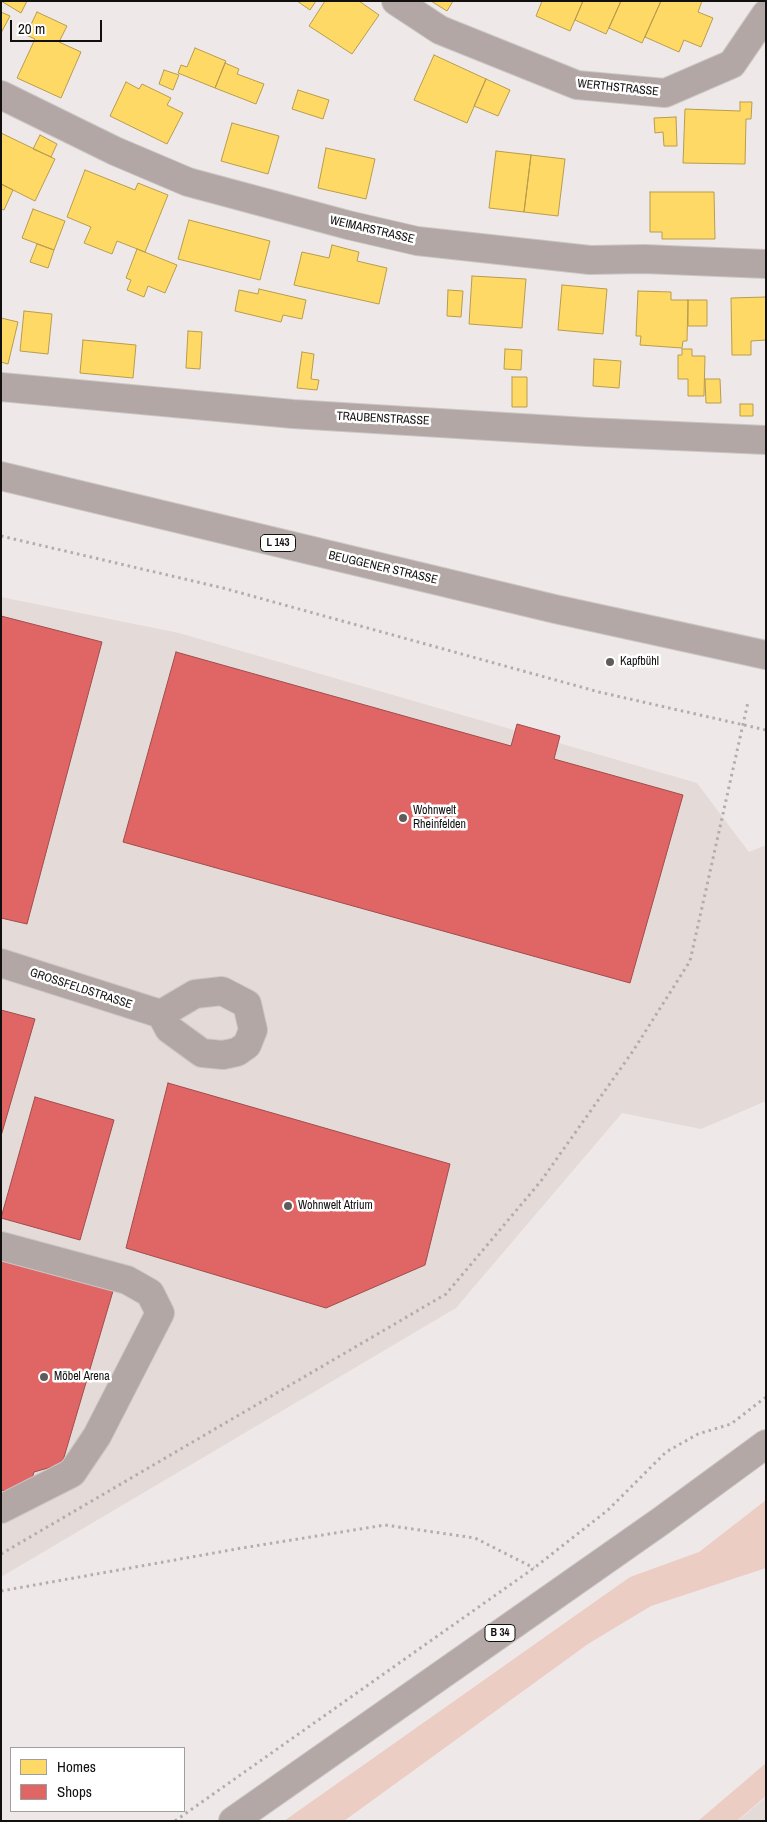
<!DOCTYPE html>
<meta charset="utf-8">
<style>
body{margin:0}
#map{position:relative;width:767px;height:1822px;overflow:hidden;background:#eee9e8;font-family:"Archivo Narrow",sans-serif}
canvas{display:block}
.frame{position:absolute;inset:0;border:2px solid #120f0f;pointer-events:none}
.legend{position:absolute;left:10px;top:1747px;width:175px;height:65px;box-sizing:border-box;background:#fff;border:1px solid #a09f9f;margin:0;padding:6px 9px;list-style:none;font-size:15px;color:#120f0f}
.legend li{display:flex;align-items:center;gap:10px;height:25px}
.legend b{width:25px;border:1px solid #a09f9f}
.scale{position:absolute;left:10px;top:20px;width:92px;height:22px;box-sizing:border-box;border:2px solid #120f0f;border-top:0;padding-left:6px;font-size:15px;line-height:18px;white-space:nowrap;color:#120f0f;-webkit-text-stroke:4px #fff;paint-order:stroke}
</style>
<div id="map">
<canvas width="767" height="1822"></canvas>
<div class="frame"></div>
<ul class="legend">
<li><b style="height:14px;background:#ffd966"></b>Homes</li>
<li><b style="height:14px;background:#e06666"></b>Shops</li>
</ul>
<div class="scale">20 m</div>
</div>
<script>
const context = document.querySelector('canvas').getContext('2d');
context.lineJoin = 'round';
function fillPath(path, color) {
  context.fillStyle = color;
  context.fill(path, 'evenodd');
}
function poly(rows) {
  const path = new Path2D();
  for (const r of rows) {
    path.moveTo(r[0], r[1]);
    for (let i = 2; i < r.length; i += 2) path.lineTo(r[i], r[i + 1]);
  }
  return path;
}
function stroke(path, color, width, dash) {
  context.strokeStyle = color;
  context.lineWidth = width;
  context.lineCap = dash ? 'butt' : 'round';
  context.setLineDash(dash || []);
  context.stroke(path);
}
function drawText(font, color, halo, rows, align = 'center') {
  context.font = font + ' "Archivo Narrow",sans-serif';
  context.lineWidth = 5;
  context.setLineDash([]);
  context.textBaseline = 'middle';
  context.strokeStyle = halo;
  context.fillStyle = color;
  for (const [text, x, y, turn = 0] of rows) {
    context.save();
    context.translate(x, y);
    context.rotate((+turn || 0) * Math.PI / 180);
    context.textAlign = isNaN(turn) ? turn : align;
    if (halo) context.strokeText(text, 0, 0);
    context.fillText(text, 0, 0);
    context.restore();
  }
}
fillPath(poly([
 [1,597,179,633,697,783,749,852,766,845,766,1101,701,1129,622,1113,456,1308,1,1577],
 [766,1797,766,1821,738,1821]
]), '#e4dad7');
fillPath(poly([
 [766,1500,766,1568,651,1606,588,1644,344,1821,284,1821,630,1577,699,1552],
 [766,1763,766,1796,737,1821,698,1821]
]), '#eccdc4');
const homes = poly([
 [1,1,27,1,21,13,1,1],
 [297,1,316,1,310,10,297,1],
 [325,1,359,1,379,15,352,54,309,26,325,1],
 [431,1,453,1,447,11,431,1],
 [542,1,583,1,570,31,536,16,542,1],
 [583,1,621,1,606,34,575,20,583,1],
 [621,1,661,1,642,43,609,28,621,1],
 [661,1,702,1,698,12,713,18,701,47,684,40,679,52,645,37,661,1],
 [1,12,10,16,1,33,1,12],
 [37,12,67,26,59,42,81,52,61,98,17,78,35,39,26,35,37,12],
 [195,48,226,61,215,88,178,73,181,65,187,67,195,48],
 [434,55,486,79,467,123,414,100,434,55],
 [225,63,239,69,237,74,264,84,256,104,215,88,225,63],
 [164,70,179,75,173,90,159,84,164,70],
 [486,79,510,90,498,116,474,106,486,79],
 [126,82,139,89,142,84,171,98,167,105,183,113,167,144,110,116,126,82],
 [298,90,329,100,323,119,292,109,298,90],
 [740,102,752,102,751,119,746,119,745,164,683,163,685,109,740,111,740,102],
 [676,117,677,146,664,146,663,132,655,133,654,118,676,117],
 [232,123,279,136,268,174,221,161,232,123],
 [1,133,55,159,35,201,1,184,1,133],
 [40,135,57,144,51,157,33,149,40,135],
 [326,148,375,159,366,199,318,188,326,148],
 [496,151,531,155,524,212,489,208,496,151],
 [531,155,565,159,558,216,524,212,531,155],
 [85,170,135,190,138,183,168,195,145,252,117,241,112,254,84,243,91,227,67,217,85,170],
 [1,184,13,190,4,210,1,209,1,184],
 [650,192,714,192,715,239,662,239,662,232,650,232,650,192],
 [33,209,65,221,54,250,22,238,33,209],
 [189,220,270,241,260,280,178,259,189,220],
 [37,244,54,250,48,268,30,262,37,244],
 [332,245,359,252,357,261,387,268,379,304,294,285,302,252,329,258,332,245],
 [137,249,177,265,165,293,148,286,144,297,127,290,131,280,126,278,137,249],
 [472,276,526,279,522,328,469,324,472,276],
 [562,285,607,289,603,334,558,330,562,285],
 [259,289,306,300,302,319,283,315,281,322,235,311,239,290,258,294,259,289],
 [448,290,463,291,461,317,447,316,448,290],
 [638,291,671,292,671,300,688,300,687,341,683,341,682,348,640,345,641,336,636,336,638,291],
 [766,297,766,340,751,341,751,355,732,355,731,298,766,297],
 [688,300,707,300,707,326,688,326,688,300],
 [24,311,52,314,48,354,20,351,24,311],
 [1,318,18,322,8,364,1,362,1,318],
 [188,331,202,332,200,369,186,368,188,331],
 [83,340,136,345,133,378,80,373,83,340],
 [505,349,522,350,521,370,504,369,505,349],
 [682,349,692,349,692,356,705,356,704,396,688,396,688,379,678,379,678,355,682,355,682,349],
 [302,352,314,354,311,379,319,380,317,390,297,388,302,352],
 [594,359,621,361,619,388,593,386,594,359],
 [512,377,527,377,527,407,512,407,512,377],
 [705,379,720,379,721,403,706,403,705,379],
 [740,404,753,404,753,416,740,416,740,404]
]);
fillPath(homes, '#ffd966');
stroke(homes, '#b89c4c', 1);
const shops = poly([
 [1,616,102,642,27,924,1,918,1,616],
 [176,652,511,746,517,724,560,736,554,759,683,795,630,983,123,842,176,652],
 [1,1010,35,1019,1,1136,1,1010],
 [168,1083,450,1164,425,1265,326,1308,126,1248,168,1083],
 [35,1097,114,1120,80,1240,1,1218,35,1097],
 [1,1259,113,1291,62,1464,34,1472,27,1496,1,1490,1,1259]
]);
fillPath(shops, '#e06666');
stroke(shops, '#a24c4c', 1);
const minor = poly([
 [396,1,440,30,577,85,665,93,732,64,766,14],
 [1,95,115,151,188,182,348,225,417,241,590,260,644,259,766,264],
 [1,387,293,414,587,432,766,440],
 [1,963,161,1014,169,1029,202,1053,223,1055,237,1052,247,1045,253,1030,247,1004,222,991,195,994,161,1014],
 [1,1246,127,1280,150,1293,160,1313,97,1436,72,1473,1,1509]
]);
const major = poly([
 [1,476,555,609,766,655],
 [233,1821,661,1521,766,1444]
]);
stroke(minor, '#cac7c6', 30);
stroke(major, '#cac7c6', 30);
stroke(poly([
 [1,536,223,588,599,692,766,730],
 [1,1554,446,1294,541,1181,633,1051,690,961,748,702],
 [1,1591,242,1548,385,1525,475,1538,534,1568],
 [175,1821,534,1568,608,1510,666,1452,698,1434,731,1424,766,1397]
]), '#b4adac', 3, [2.5, 4]);
stroke(minor, '#b2a7a4', 28);
stroke(major, '#b4a8a6', 28);
for (const [x, y, r, color] of [
 [610,662,5,"#5f5b5b"],
 [403,818,5,"#5f5b5b"],
 [288,1206,5,"#5f5b5b"],
 [44,1377,5,"#5f5b5b"]
]) {
  const dot = new Path2D();
  dot.arc(x, y, r, 0, 2 * Math.PI);
  context.fillStyle = color;
  context.fill(dot);
  stroke(dot, '#fff', 2);
}
for (const [x, y, w] of [
 [278,543,35],
 [500,1633,30]
]) {
  const box = new Path2D();
  box.roundRect(x - w / 2, y - 8.5, w, 17, 4);
  context.fillStyle = '#fff';
  context.fill(box);
  stroke(box, '#120f0f', 1);
}
drawText('bold 11px', '#120f0f', null, [
 ["L 143",278,543],
 ["B 34",500,1633]
]);
drawText('12px', '#120f0f', '#fff', [
 ["WERTHSTRASSE",618,88,6],
 ["WEIMARSTRASSE",372,230,13],
 ["TRAUBENSTRASSE",383,419,3],
 ["BEUGGENER STRASSE",383,568,13],
 ["GROSSFELDSTRASSE",81,989,18]
]);
drawText('12px', '#120f0f', '#fff', [
 ["Kapfbühl",620,662],
 ["Wohnwelt",413,811],
 ["Rheinfelden",413,825],
 ["Wohnwelt Atrium",298,1206],
 ["Möbel Arena",54,1377]
], 'left');
</script>
